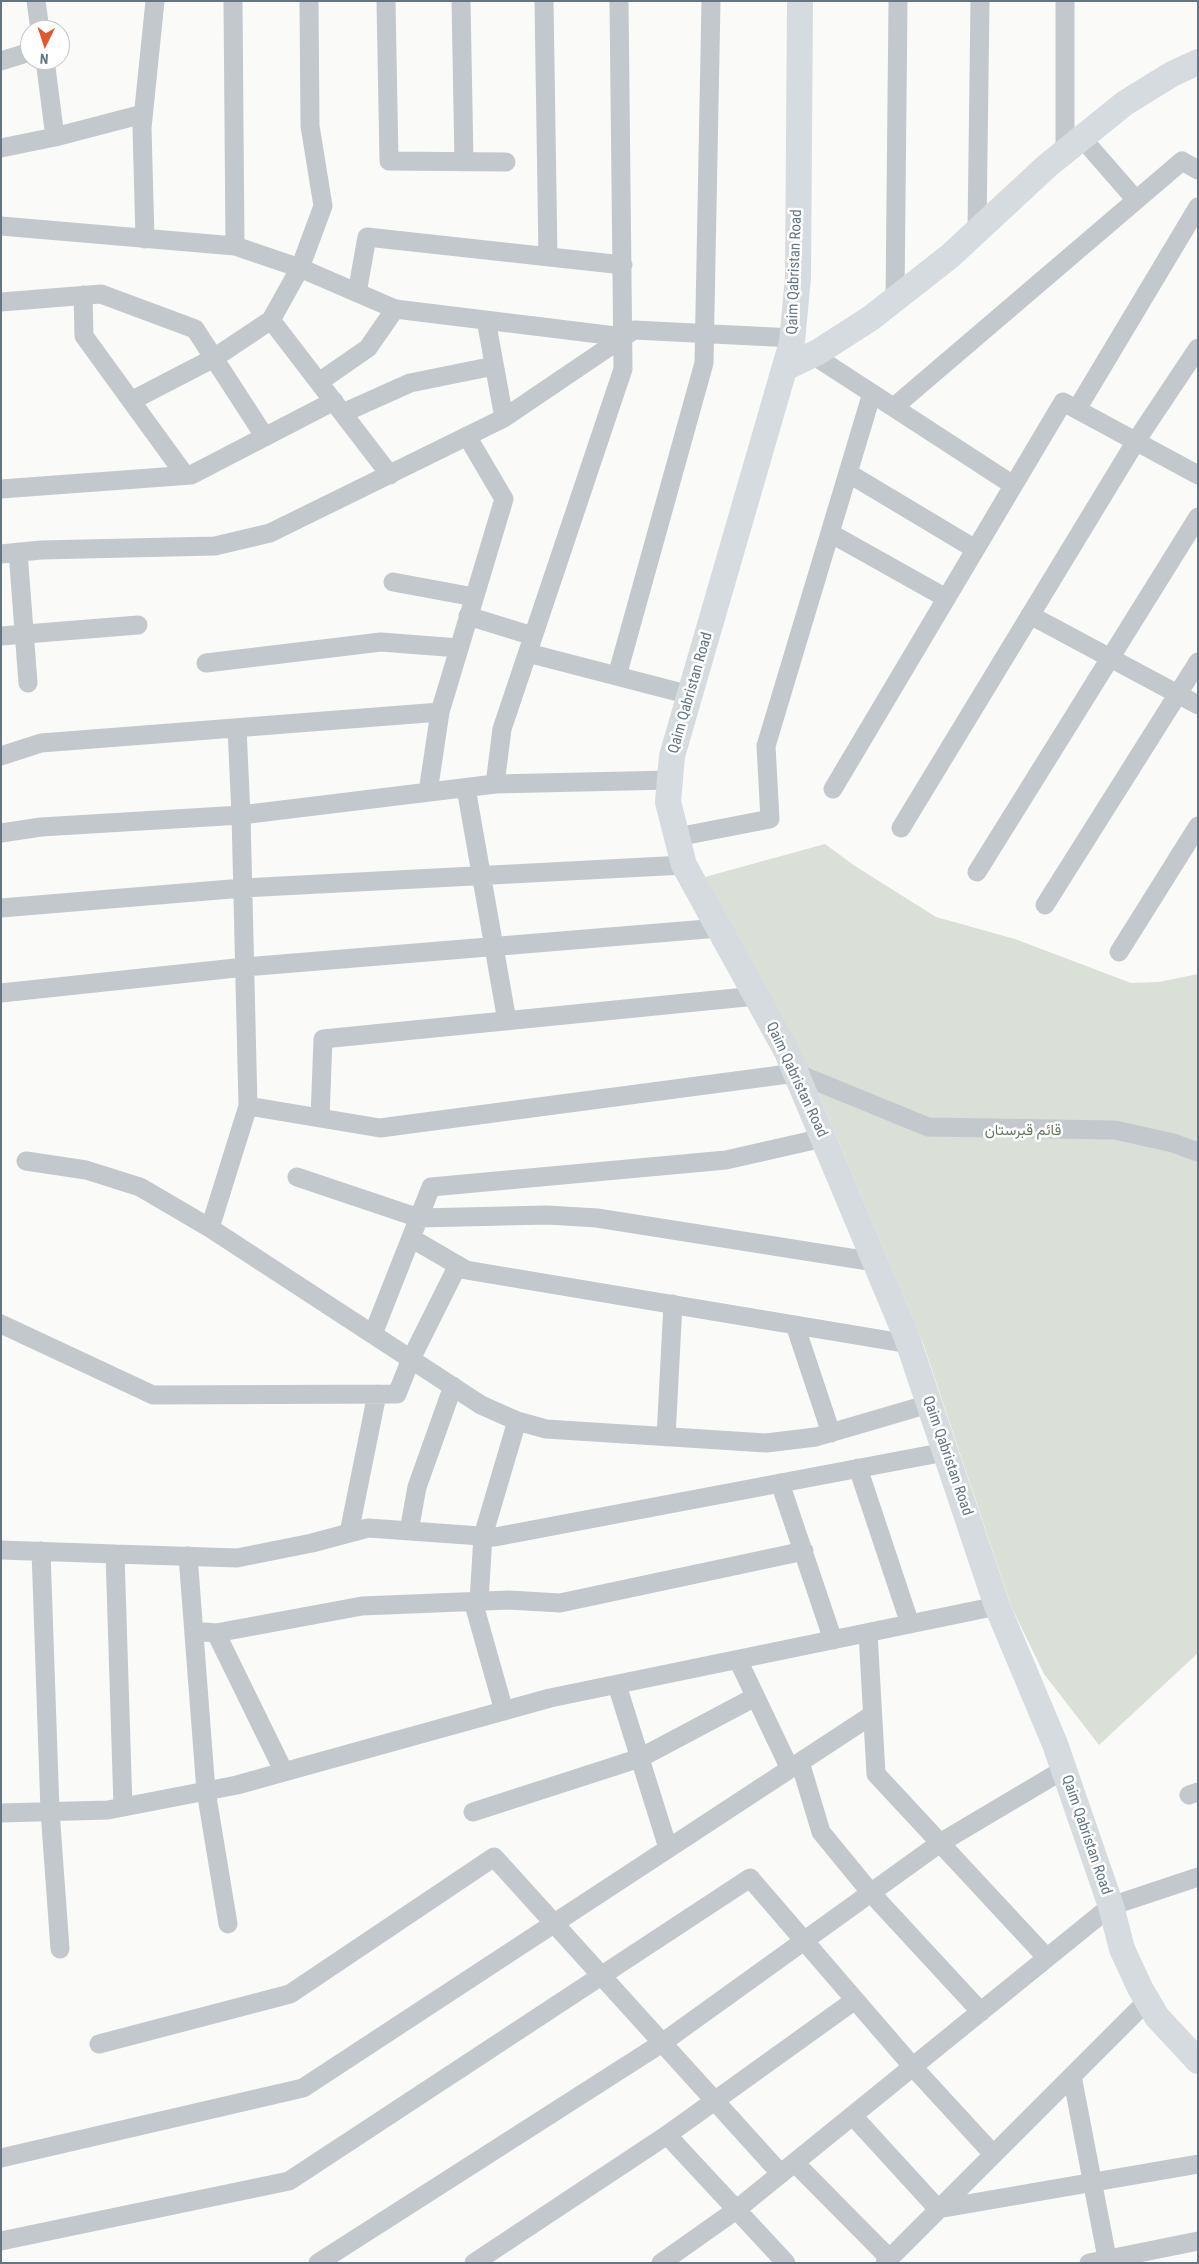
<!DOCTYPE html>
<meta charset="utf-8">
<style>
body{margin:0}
#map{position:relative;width:1199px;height:2264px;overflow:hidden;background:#fafaf8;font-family:"Roboto Condensed",sans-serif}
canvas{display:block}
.frame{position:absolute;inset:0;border:2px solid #657683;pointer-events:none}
.north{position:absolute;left:20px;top:20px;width:50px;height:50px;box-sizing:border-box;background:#fff;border:1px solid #c1c8cd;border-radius:50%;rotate:184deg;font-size:14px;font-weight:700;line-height:20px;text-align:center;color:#657683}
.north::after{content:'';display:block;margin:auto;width:18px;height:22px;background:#e4572e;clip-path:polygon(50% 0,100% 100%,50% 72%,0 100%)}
</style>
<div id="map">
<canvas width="1199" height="2264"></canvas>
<div class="frame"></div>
<div class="north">N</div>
</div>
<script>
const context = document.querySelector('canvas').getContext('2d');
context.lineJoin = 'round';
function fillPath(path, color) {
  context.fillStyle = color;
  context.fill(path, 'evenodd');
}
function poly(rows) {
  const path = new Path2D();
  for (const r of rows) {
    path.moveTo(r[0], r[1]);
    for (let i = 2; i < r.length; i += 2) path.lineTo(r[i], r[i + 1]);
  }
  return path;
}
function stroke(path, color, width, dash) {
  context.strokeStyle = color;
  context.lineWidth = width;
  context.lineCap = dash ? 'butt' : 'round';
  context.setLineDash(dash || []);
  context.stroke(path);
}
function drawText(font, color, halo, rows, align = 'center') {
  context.font = font + ' "Roboto Condensed",Vazirmatn,sans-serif';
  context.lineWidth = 5;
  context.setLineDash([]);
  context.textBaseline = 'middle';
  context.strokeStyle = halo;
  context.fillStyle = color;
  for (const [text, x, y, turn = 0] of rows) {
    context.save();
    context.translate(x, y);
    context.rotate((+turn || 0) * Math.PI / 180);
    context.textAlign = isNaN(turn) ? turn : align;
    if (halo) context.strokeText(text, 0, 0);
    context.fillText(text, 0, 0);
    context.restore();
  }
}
fillPath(poly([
 [825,844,855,866,936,917,1015,939,1131,983,1159,982,1198,974,1198,1653,1099,1745,1044,1674,1011,1606,923,1343,810,1073,705,877]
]), '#dadfd7');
stroke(poly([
 [36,1,40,30],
 [233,1,235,246],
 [309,1,310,126,323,206,300,268,271,320,390,475],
 [386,1,389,161,506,162],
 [461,1,464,162],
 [544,1,548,257],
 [1065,1,1065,152],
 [45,60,55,137],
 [1,61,30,52],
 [1082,138,1136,200],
 [1,148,55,137,143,114],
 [1,226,235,246,300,268,395,309,624,337],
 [977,231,980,1],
 [145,239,142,128,155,1],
 [357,293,367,237,623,265],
 [83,295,84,336,185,475],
 [895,300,898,1],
 [1,302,101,294,195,329,265,437],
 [486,320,504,418],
 [813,355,1013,485],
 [319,382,368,348,395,309],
 [131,401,214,358,271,320],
 [894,407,1182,161,1198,170],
 [1077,409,1198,207],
 [343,413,410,383,494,366],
 [848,473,975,549],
 [1,489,191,475,334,401],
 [830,533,946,598],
 [18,552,28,683],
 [1,554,41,550,215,546,270,533,504,418,634,330,793,338],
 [393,582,474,597],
 [1030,615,1198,705],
 [468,616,533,636],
 [1,636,138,625],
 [528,653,690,695],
 [206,663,381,642,459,648],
 [617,676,704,363,711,1],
 [1,756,41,743,440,712],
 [495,784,502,729,623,369,619,1],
 [466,788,507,1021],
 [833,789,1063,402,1198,475],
 [428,792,440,712,504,499,467,436],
 [901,828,1136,441,1198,348],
 [1,833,41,827,241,815,495,784,670,780],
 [677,837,770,819,766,746,872,393],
 [977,872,1198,517],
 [1045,905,1198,662],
 [1,908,243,888,684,865],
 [1119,952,1198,826],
 [1,993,245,967,719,928],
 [248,1106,380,1128,796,1073,928,1127,1115,1130,1173,1143,1198,1152],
 [320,1118,323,1039,756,996],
 [26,1161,86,1170,140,1187,210,1228,481,1405,517,1421,546,1429,766,1443,816,1437,929,1404],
 [297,1177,419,1218,547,1215,597,1218,875,1262],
 [210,1228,248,1106,241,815,237,728],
 [411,1238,466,1270,909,1344],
 [1,1324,153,1395,397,1394,411,1359,458,1265],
 [795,1325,831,1433],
 [373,1334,431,1187,726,1160,823,1138],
 [666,1437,673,1304],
 [858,1468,910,1624],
 [780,1483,833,1640],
 [409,1531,417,1487,453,1386],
 [349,1533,377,1394],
 [1,1550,115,1554],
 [41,1551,50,1811,60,1949],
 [188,1556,206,1791,228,1924],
 [473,1601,504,1711],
 [479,1601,483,1536,517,1421],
 [204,1632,216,1633,284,1772],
 [216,1633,362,1606,509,1600,560,1603,804,1551],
 [868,1633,876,1774,1047,1958],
 [738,1660,790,1769],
 [617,1685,668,1848],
 [800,1762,821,1832,871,1893,981,2012],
 [1189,1795,1198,1792],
 [123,1807,115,1554,237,1558,312,1543,368,1528,495,1537,945,1452],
 [473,1812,640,1758,755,1697],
 [1,1813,108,1810,237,1785,550,1698,997,1606],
 [99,2044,290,1994,494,1857,781,2174],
 [1072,2076,1108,2263],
 [853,2116,938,2209,1198,2164],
 [667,2135,786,2263],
 [1,2158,303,2088,872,1715],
 [795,2163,889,2258],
 [1,2241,289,2181,750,1878,913,2067,993,2154],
 [318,2263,662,2043,940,1843,1063,1770],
 [474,2263,667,2135,855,2000],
 [661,2263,736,2210,1111,1906,1198,1877],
 [885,2263,1147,2001],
 [1089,2263,1198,2241]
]), '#c3c8cc', 19);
stroke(poly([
 [800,1,798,277,792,342,672,756,668,802,684,865,787,1052,907,1338,997,1606,1055,1744,1111,1906,1122,1949,1140,1988,1157,2017,1198,2061],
 [785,368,818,352,871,318,950,256,1047,166,1125,103,1172,74,1198,62]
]), '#d6dbdf', 26);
drawText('15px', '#657683', '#fff', [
 ["Qaim Qabristan Road",795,272,-88],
 ["Qaim Qabristan Road",691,693,-74],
 ["Qaim Qabristan Road",796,1080,65],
 ["Qaim Qabristan Road",947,1456,71],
 ["Qaim Qabristan Road",1086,1835,71]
]);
drawText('15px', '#687a64', '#fff', [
 ["قائم قبرستان",1023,1131]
]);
</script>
